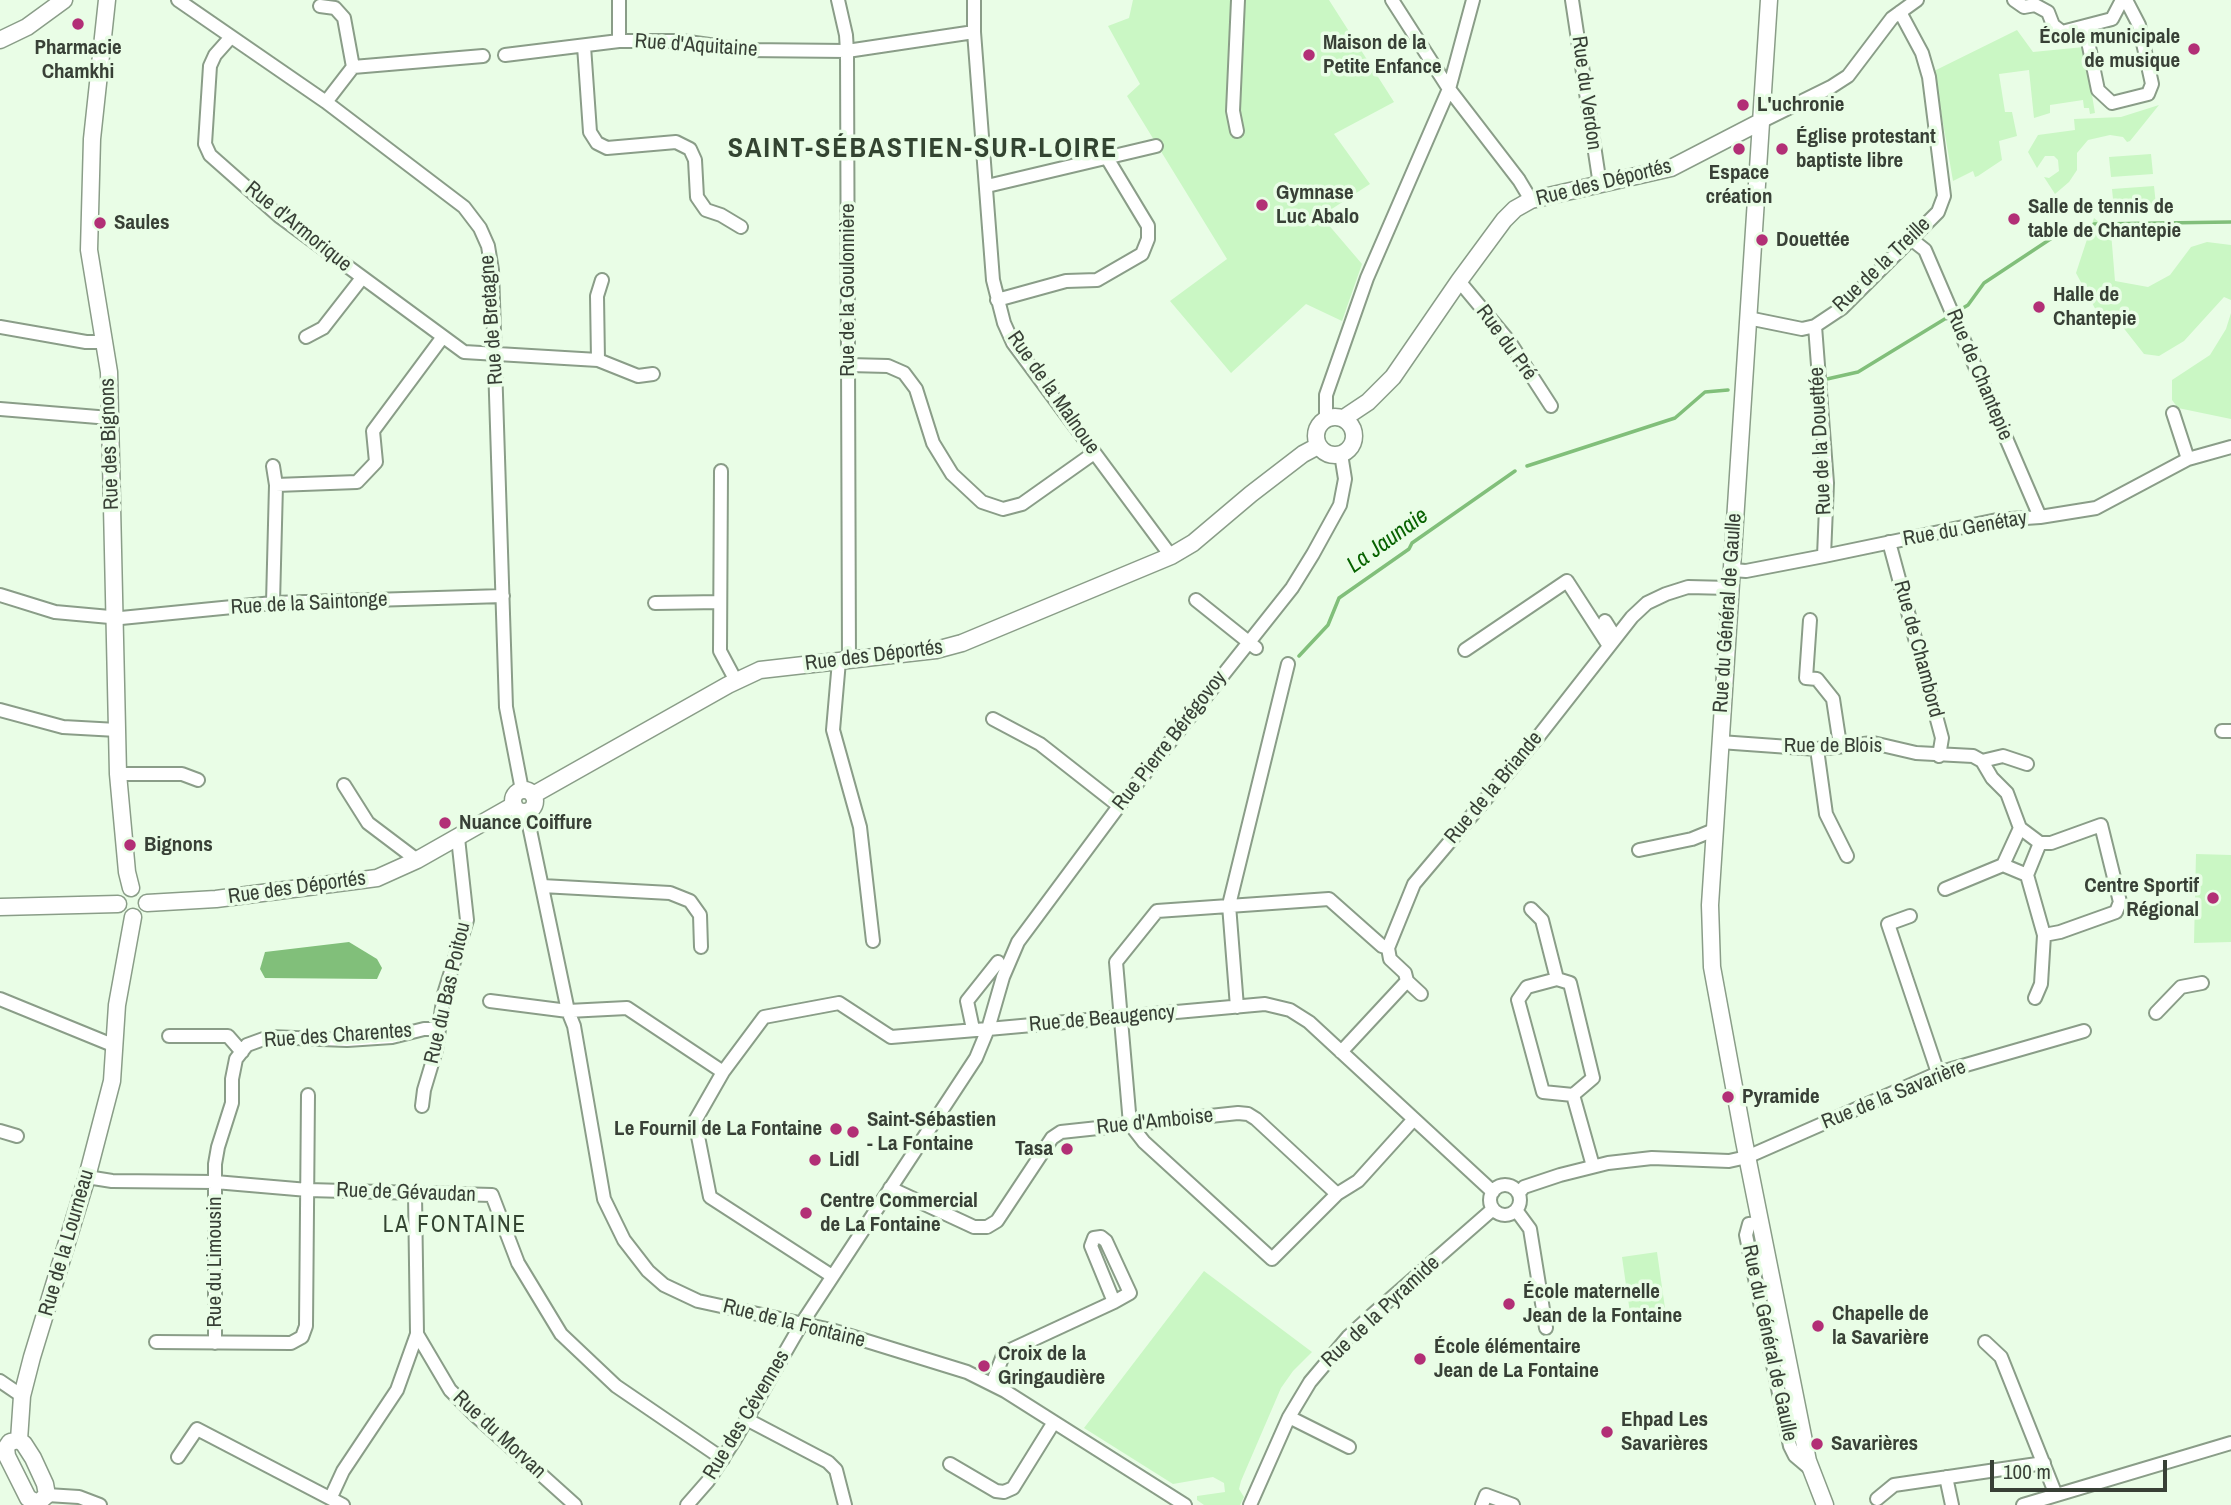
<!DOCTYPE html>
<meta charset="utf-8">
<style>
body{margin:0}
#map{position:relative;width:2231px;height:1505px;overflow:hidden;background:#e9fde6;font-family:"Archivo Narrow",sans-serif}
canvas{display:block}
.scale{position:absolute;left:1990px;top:1460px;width:177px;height:32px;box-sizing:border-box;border:4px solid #384036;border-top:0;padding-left:9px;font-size:21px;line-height:24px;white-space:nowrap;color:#384036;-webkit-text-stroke:5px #e9fde6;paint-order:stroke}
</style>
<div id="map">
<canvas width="2231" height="1505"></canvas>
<div class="scale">100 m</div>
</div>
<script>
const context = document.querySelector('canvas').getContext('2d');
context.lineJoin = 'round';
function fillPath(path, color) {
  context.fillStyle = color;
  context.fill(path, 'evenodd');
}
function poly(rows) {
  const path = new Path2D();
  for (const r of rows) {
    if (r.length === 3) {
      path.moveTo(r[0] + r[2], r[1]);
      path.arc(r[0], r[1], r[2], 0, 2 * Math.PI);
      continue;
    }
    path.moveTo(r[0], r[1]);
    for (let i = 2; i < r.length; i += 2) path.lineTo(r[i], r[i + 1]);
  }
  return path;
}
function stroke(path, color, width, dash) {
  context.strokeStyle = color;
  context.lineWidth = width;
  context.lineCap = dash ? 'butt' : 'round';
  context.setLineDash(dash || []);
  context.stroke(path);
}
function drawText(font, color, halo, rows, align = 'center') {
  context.font = font + ' "Archivo Narrow",sans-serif';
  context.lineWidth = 7;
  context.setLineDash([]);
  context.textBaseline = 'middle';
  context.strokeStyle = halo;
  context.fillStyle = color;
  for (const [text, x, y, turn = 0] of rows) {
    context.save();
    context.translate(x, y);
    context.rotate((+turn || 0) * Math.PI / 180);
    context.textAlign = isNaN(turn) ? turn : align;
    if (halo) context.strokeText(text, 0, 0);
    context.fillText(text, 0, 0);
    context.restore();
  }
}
fillPath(poly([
 [1133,0,1329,0,1394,102,1334,134,1370,184,1321,216,1362,264,1342,321,1306,304,1231,373,1170,301,1227,259,1127,96,1140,84,1108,26,1129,18],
 [2017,30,2033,52,2084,47,2095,113,2090,114,2089,108,2084,108,2083,100,2050,105,2050,113,2034,118,2029,70,1999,74,2005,112,2012,112,2017,136,1999,141,2002,160,1978,176,1975,177,1973,171,1953,181,1934,71],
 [2159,105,2130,141,2127,142,2123,137,2110,135,2088,140,2077,153,2077,170,2069,182,2055,194,2044,177,2049,178,2059,171,2058,160,2054,156,2045,156,2037,168,2028,152,2038,135,2075,130,2074,119,2121,117],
 [2151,154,2153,174,2111,177,2109,157],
 [2154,186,2156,205,2114,209,2112,189],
 [2094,218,2111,232,2115,281,2148,287,2170,275,2191,247,2207,242,2231,245,2231,300,2224,297,2184,341,2159,356,2144,354,2122,326,2098,314,2076,273],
 [2231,313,2231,419,2178,408,2172,400,2172,380,2210,355,2226,329],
 [2196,854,2231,855,2231,942,2194,943],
 [1657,1252,1665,1308,1630,1313,1622,1257],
 [1204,1271,1312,1352,1293,1371,1281,1388,1241,1481,1239,1489,1244,1497,1240,1505,1204,1505,1197,1500,1197,1496,1225,1492,1224,1483,1213,1477,1173,1484,1084,1428]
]), '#caf7c4');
fillPath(poly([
 [349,942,377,959,382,968,377,979,265,978,260,969,265,952]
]), '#81bf7a');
stroke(poly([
 [2094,224,2231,222],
 [1958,311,1968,305,1984,283,2064,230],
 [1827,379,1858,372,1948,317],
 [1527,466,1675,418,1705,392,1728,390],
 [1299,656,1328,625,1339,598,1409,549,1412,543,1515,471]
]), '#81bf7a', 3.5);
const minor = poly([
 [178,0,326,102,464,207,480,228,488,246,492,270,506,707,522,790],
 [974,0,974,32,993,280,1004,323,1013,343,1171,556],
 [1392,0,1449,89,1519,180,1531,200],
 [1572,0,1600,185],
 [2014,0,2024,7,2035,5,2048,12,2053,25,2062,32,2112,19,2122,0],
 [320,6,335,8,344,18,353,67],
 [2085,27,2098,90,2112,103,2148,94,2152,84,2139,25,2126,0],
 [231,37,215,55,210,66,205,144,210,155,279,216,464,352,598,360,638,376,653,374],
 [619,41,619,0],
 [584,46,590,132,597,143,607,148,676,142,690,149,695,160,697,197,706,210,721,215,741,227],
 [505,55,619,41,681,41,745,50,847,51,846,35,838,0],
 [326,102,353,67,483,56],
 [1760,122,1831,87,1848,76,1892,18,1917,0],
 [1237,131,1233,111,1238,0],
 [987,186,1156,146],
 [1911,239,1925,250,2040,517],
 [1459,281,1509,341,1551,406],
 [997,300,1066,281,1097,280,1142,254,1148,239,1148,226,1107,158],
 [1748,318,1802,329,1815,326,1842,308,1938,212,1944,196,1929,77,1922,53,1900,12],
 [1815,326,1827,483,1824,556],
 [0,327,86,342,104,342],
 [306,337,323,328,362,278],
 [598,360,597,296,602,280],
 [849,365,888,366,904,373,916,389,933,443,952,474,982,502,1003,509,1022,504,1094,453],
 [0,409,110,418],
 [2173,413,2188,459],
 [1326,418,1326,395,1367,278,1449,89,1473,0],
 [721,471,720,651,736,681],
 [276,485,357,482,376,462,373,431,442,338],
 [1889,542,1942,738,1939,756],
 [1732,570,1746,571,1824,556,1997,520,2040,517,2096,508,2188,459,2231,447],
 [0,595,55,612,121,618,273,603,503,596],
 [1196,600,1256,648],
 [273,603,276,485,273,466],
 [655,603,720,602],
 [1810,620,1806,678,1817,679,1833,699,1840,745],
 [1605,621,1615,637],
 [1465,650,1567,581,1609,646],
 [849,658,847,51,974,32],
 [839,661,833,730,860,827,873,941],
 [0,710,63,727,117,730],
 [993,719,1040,744,1119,806],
 [2222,731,2231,731],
 [1720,742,1817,749,1873,743,1916,753,1973,756,1982,761,2003,756,2027,764],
 [1817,749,1826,814,1847,856],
 [1982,761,1992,778,2007,793,2020,828,2040,843,2051,843,2101,825,2120,902,2116,912,2060,932,2044,935],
 [118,774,182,774,198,780],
 [344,785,368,823,417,860],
 [526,811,568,1011,574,1026,604,1199,624,1240,648,1271,664,1285,698,1301,831,1330,967,1372,1005,1391,1185,1505],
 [2020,828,2003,865,2027,875,2040,843],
 [1639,850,1692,839,1714,830],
 [2027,875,2044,935,2041,984,2035,998],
 [542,886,670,893,690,901,700,915,701,947],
 [1945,889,2003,865],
 [1531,909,1542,920,1557,979],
 [1910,916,1888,924,1938,1073],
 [1388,948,1414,884,1538,737,1632,617,1647,603,1666,594,1688,587,1730,588],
 [1557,979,1570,983,1593,1078,1573,1095,1543,1092,1518,1000,1527,987,1557,979],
 [1407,981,1421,994],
 [0,999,115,1046],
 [490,1001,568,1011,627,1008,723,1072],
 [1237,1007,1229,905,1288,664],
 [2156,1013,2181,987,2202,983],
 [973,1029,967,1001,998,962],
 [169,1036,228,1036,242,1052],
 [1341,1052,1407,981,1405,973,1390,959,1388,948],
 [1573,1095,1593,1166],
 [422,1106,424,1090,436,1050,444,994,467,920,458,838],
 [0,1131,17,1136],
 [87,1177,112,1181,215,1182,308,1190,492,1195,518,1263,561,1334,616,1386,723,1459],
 [1505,1200,15],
 [890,1188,974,1227,987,1227,997,1221,1052,1138,1061,1132,1238,1113,1248,1114,1256,1119,1337,1194,1358,1181,1414,1119],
 [1519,1193,1524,1187,1560,1175,1608,1163,1652,1158,1729,1161,1747,1157,1938,1073,2084,1031],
 [415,1194,417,1334,450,1390,476,1416,575,1505],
 [1337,1194,1272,1259,1144,1142,1130,1124,1116,962,1157,911,1329,899,1382,946,1388,948],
 [1516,1210,1530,1229,1546,1328],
 [1760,1223,1749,1224,1746,1235,1790,1446,1795,1456,1808,1467],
 [832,1276,710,1197,695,1121,723,1072,764,1017,839,1003,891,1037,988,1029,1003,977,1018,942,1119,806,1292,588,1313,554,1340,505,1345,479,1341,454],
 [156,1342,291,1343,302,1337,306,1326,308,1095],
 [1985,1342,2001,1357,2056,1495],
 [215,1343,215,1164,218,1147,232,1103,232,1079,236,1059,247,1045,269,1037,347,1040,392,1037,424,1029,438,1029],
 [0,1381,22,1396],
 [992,1384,1004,1353,1114,1302,1130,1293,1106,1241,1101,1237,1094,1238,1091,1246,1114,1302],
 [1289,1417,1349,1447],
 [748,1420,828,1462,836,1470,845,1505],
 [178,1457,197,1429,343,1505],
 [950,1464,996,1491,1004,1492,1013,1488,1054,1422],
 [1946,1477,1952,1505],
 [47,1495,79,1497,100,1505],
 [331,1497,343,1471,397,1390,417,1334],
 [1877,1499,1894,1485,2044,1463],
 [687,1505,708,1481,734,1441,802,1323,976,1058,988,1029,1265,1004,1290,1010,1309,1022,1493,1192],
 [1250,1505,1289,1417,1310,1382,1348,1337,1371,1316,1493,1209],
 [1482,1505,1486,1495,1513,1505],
 [2023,1505,2231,1443]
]);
const tertiary = poly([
 [107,0,92,139,89,250,109,372,118,774,127,872,131,888],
 [1769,0,1710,905,1712,967,1744,1141,1808,1461,1825,1505],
 [0,40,27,27,64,0],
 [1335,436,19],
 [1344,418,1368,402,1393,377,1459,281,1504,220,1515,209,1531,200,1671,168,1760,122],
 [524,801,11],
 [533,795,728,685,760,670,936,650,962,643,1171,556,1193,543,1251,494,1303,454,1318,446],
 [147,903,216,899,377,878,417,860,514,805],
 [0,907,118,904],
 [19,1440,22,1396,32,1357,87,1177,112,1081,117,1005,133,917],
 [19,1440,10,1442,6,1448,7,1456,28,1498,35,1502,40,1501],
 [19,1440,24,1444,33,1458,45,1484,47,1495,40,1501]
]);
stroke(minor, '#8a9d88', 16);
stroke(tertiary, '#8a9d88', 19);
stroke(minor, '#fff', 12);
stroke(tertiary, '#fff', 16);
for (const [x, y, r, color] of [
 [78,24,7,"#b22f76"],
 [2194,49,7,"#b22f76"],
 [1309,55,7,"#b22f76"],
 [1743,105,7,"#b22f76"],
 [1739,149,7,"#b22f76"],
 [1782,149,7,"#b22f76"],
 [1262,205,7,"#b22f76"],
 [2014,219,7,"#b22f76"],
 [100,223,7,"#b22f76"],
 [1762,240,7,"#b22f76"],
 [2039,307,7,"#b22f76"],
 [445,823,7,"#b22f76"],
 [130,845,7,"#b22f76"],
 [2213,898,7,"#b22f76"],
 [1728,1097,7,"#b22f76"],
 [836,1129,7,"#b22f76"],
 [853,1132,7,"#b22f76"],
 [1067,1149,7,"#b22f76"],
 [815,1160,7,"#b22f76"],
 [806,1213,7,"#b22f76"],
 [1509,1304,7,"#b22f76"],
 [1818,1326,7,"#b22f76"],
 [1420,1359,7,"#b22f76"],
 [984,1366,7,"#b22f76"],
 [1607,1432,7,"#b22f76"],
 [1817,1444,7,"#b22f76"]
]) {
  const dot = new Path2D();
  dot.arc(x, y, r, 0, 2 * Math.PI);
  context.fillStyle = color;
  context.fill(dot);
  stroke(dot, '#e9fde6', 2.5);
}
drawText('bold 21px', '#384036', '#e9fde6', [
 ["École municipale",2180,37,"right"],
 ["de musique",2180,61,"right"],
 ["Maison de la",1323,43],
 ["Petite Enfance",1323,67],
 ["Pharmacie",78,48,"center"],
 ["Chamkhi",78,72,"center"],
 ["L'uchronie",1757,105],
 ["Église protestant",1796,137],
 ["baptiste libre",1796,161],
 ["Espace",1739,173,"center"],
 ["création",1739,197,"center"],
 ["Gymnase",1276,193],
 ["Luc Abalo",1276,217],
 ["Salle de tennis de",2028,207],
 ["table de Chantepie",2028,231],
 ["Saules",114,223],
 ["Douettée",1776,240],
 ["Halle de",2053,295],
 ["Chantepie",2053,319],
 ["Nuance Coiffure",459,823],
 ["Bignons",144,845],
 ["Centre Sportif",2199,886,"right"],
 ["Régional",2199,910,"right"],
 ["Pyramide",1742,1097],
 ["Saint-Sébastien",867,1120],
 ["- La Fontaine",867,1144],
 ["Le Fournil de La Fontaine",822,1129,"right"],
 ["Tasa",1053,1149,"right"],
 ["Lidl",829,1160],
 ["Centre Commercial",820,1201],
 ["de La Fontaine",820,1225],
 ["École maternelle",1523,1292],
 ["Jean de la Fontaine",1523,1316],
 ["Chapelle de",1832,1314],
 ["la Savarière",1832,1338],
 ["École élémentaire",1434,1347],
 ["Jean de La Fontaine",1434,1371],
 ["Croix de la",998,1354],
 ["Gringaudière",998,1378],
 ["Ehpad Les",1621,1420],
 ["Savarières",1621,1444],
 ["Savarières",1831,1444]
], 'left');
drawText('21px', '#384036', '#e9fde6', [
 ["Rue d'Aquitaine",696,46,4],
 ["Rue du Verdon",1586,93,82],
 ["Rue des Déportés",1604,183,-14],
 ["Rue d'Armorique",298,227,39],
 ["Rue de la Treille",1882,265,-44],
 ["Rue de la Goulonnière",848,290,-90],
 ["Rue de Bretagne",492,320,-94],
 ["Rue du Pré",1506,343,54],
 ["Rue de Chantepie",1979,375,67],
 ["Rue de la Malnoue",1053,393,55],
 ["Rue de la Douettée",1821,441,-93],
 ["Rue des Bignons",110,444,-92],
 ["Rue du Genétay",1965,529,-10],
 ["Rue de la Saintonge",309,604,-3],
 ["Rue du Général de Gaulle",1728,613,-86],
 ["Rue de Chambord",1918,649,75],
 ["Rue des Déportés",874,656,-7],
 ["Rue Pierre Bérégovoy",1170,741,-52],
 ["Rue de Blois",1833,746],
 ["Rue de la Briande",1494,788,-50],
 ["Rue des Déportés",297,888,-8],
 ["Rue du Bas Poitou",448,993,-77],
 ["Rue de Beaugency",1102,1019,-5],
 ["Rue des Charentes",338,1036,-4],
 ["Rue de la Savarière",1894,1095,-22],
 ["Rue d'Amboise",1155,1122,-6],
 ["Rue de Gévaudan",406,1193,2],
 ["Rue de la Lourneau",67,1243,-74],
 ["Rue du Limousin",215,1262,-90],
 ["Rue de la Pyramide",1381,1312,-43],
 ["Rue de la Fontaine",794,1324,14],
 ["Rue du Général de Gaulle",1769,1343,78],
 ["Rue des Cévennes",747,1415,-59],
 ["Rue du Morvan",499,1435,43]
]);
drawText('italic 23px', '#076200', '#e9fde6', [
 ["La Jaunaie",1388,541,-36]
]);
context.letterSpacing = '2px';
drawText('23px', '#334431', '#e9fde6', [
 ["LA FONTAINE",455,1226]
]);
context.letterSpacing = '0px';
context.letterSpacing = '2px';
drawText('bold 28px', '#334431', '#e9fde6', [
 ["SAINT-SÉBASTIEN-SUR-LOIRE",923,149]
]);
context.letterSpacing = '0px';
</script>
